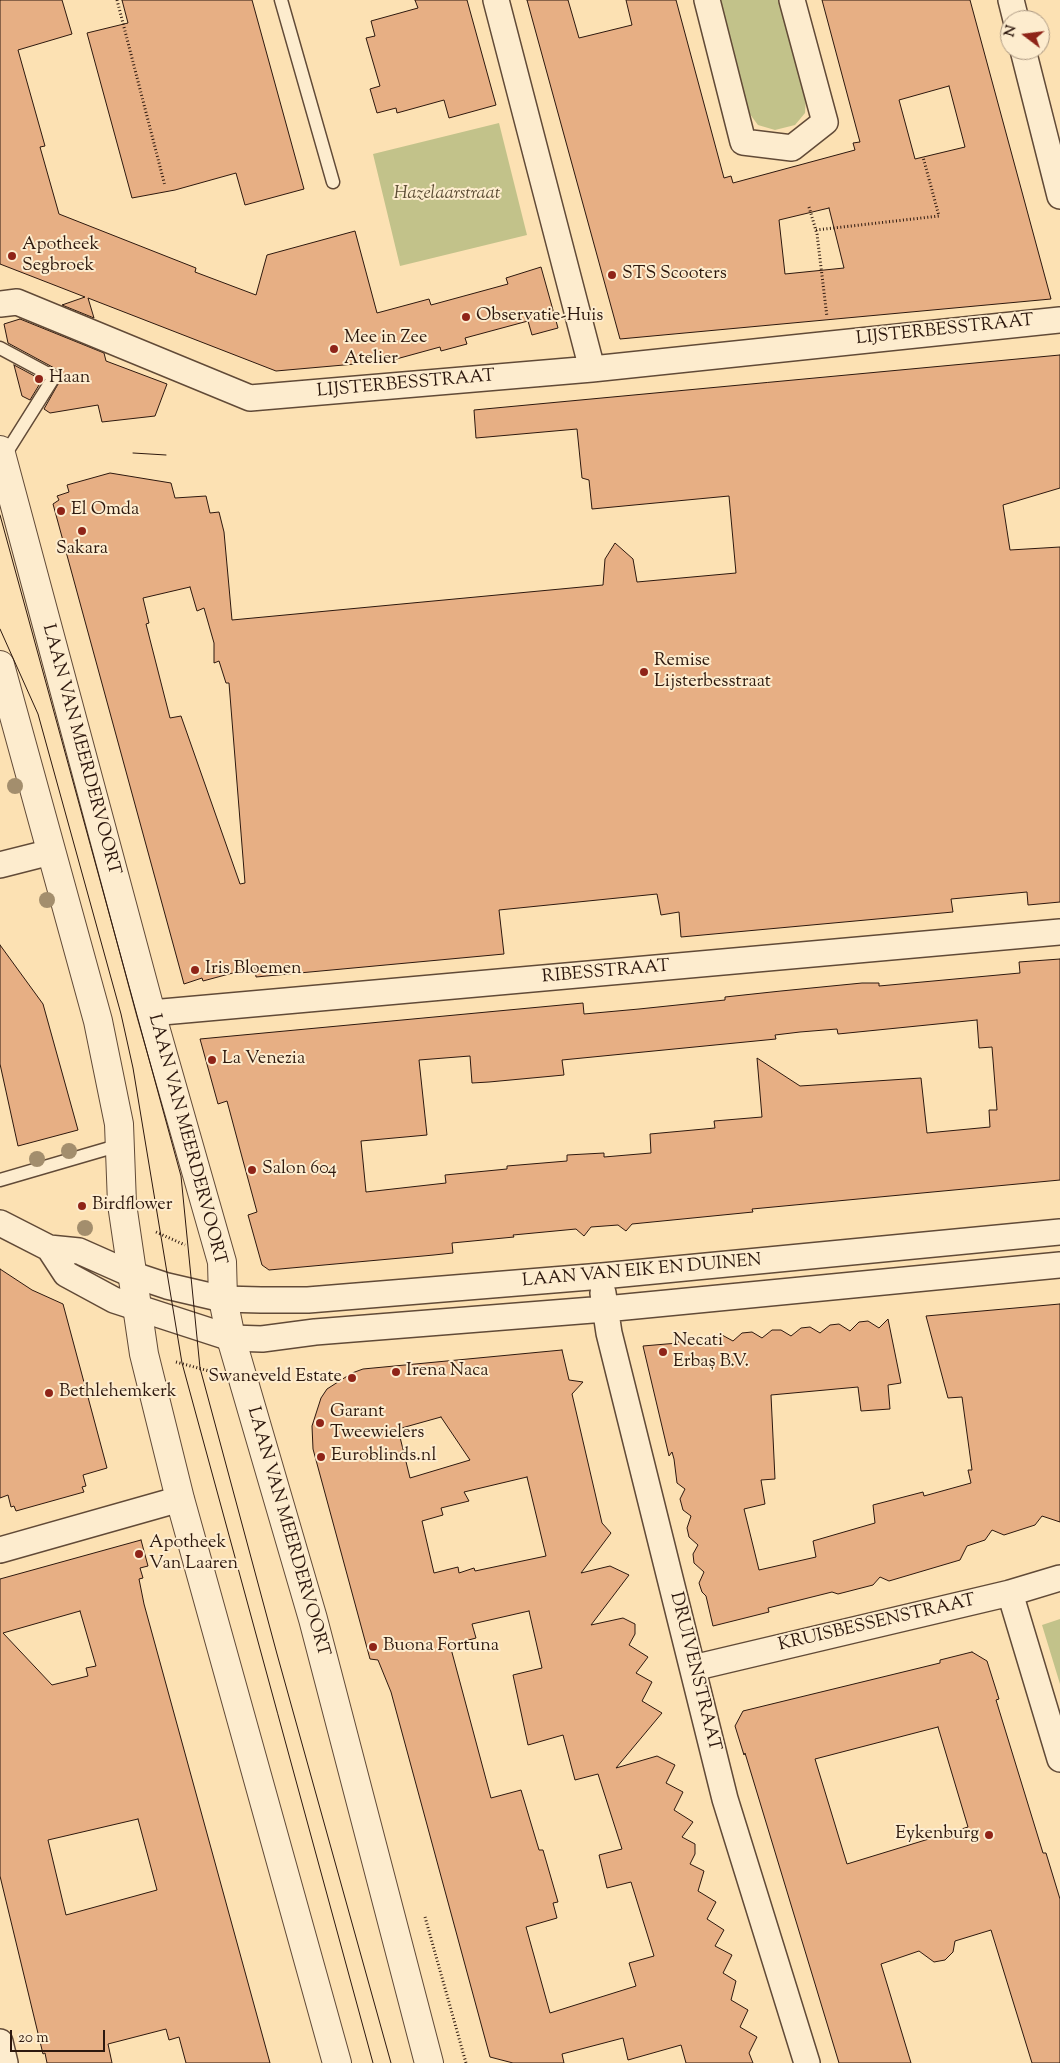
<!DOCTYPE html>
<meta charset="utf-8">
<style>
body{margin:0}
#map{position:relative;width:1060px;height:2063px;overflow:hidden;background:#fce1b3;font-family:"Sorts Mill Goudy",serif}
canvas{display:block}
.north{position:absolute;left:1000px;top:10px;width:50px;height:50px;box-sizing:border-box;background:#fdecce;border:1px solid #aa9781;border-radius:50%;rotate:285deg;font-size:14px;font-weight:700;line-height:20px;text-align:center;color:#2d180e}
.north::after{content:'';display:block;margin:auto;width:18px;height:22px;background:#8f2418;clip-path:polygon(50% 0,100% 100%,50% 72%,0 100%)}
.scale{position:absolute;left:10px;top:2030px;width:95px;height:22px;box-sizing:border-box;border:2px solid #2d180e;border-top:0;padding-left:6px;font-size:15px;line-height:18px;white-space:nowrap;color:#2d180e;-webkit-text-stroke:4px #fdecce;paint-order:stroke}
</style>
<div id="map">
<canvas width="1060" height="2063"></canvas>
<div class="north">N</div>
<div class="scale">20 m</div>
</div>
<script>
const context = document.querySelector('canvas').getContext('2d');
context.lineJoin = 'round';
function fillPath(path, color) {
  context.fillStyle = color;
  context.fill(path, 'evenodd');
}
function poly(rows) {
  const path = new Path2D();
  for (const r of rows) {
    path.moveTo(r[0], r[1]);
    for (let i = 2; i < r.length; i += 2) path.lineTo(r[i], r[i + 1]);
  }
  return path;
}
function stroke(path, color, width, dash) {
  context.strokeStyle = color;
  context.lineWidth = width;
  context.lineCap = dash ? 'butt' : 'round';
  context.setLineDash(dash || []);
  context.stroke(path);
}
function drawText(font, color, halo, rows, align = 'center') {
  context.font = font + ' "Sorts Mill Goudy",serif';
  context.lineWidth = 4;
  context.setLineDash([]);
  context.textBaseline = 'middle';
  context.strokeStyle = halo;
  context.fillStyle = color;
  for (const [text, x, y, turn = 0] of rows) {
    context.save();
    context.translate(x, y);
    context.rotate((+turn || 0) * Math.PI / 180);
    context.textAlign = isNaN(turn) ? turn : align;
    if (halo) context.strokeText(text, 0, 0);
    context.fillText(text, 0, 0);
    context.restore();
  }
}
fillPath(poly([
 [715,0,781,0,806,97,805,113,795,125,775,130,758,125,746,109],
 [499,123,527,235,400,266,373,154],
 [1060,1619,1060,1684,1042,1625]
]), '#c2c28a');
const building = poly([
 [0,0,62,0,72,34,18,50,45,146,40,147,59,214,196,268,195,272,256,295,267,255,355,231,377,313,429,299,431,305,508,284,506,278,541,267,558,328,532,335,528,321,465,338,467,344,441,351,440,347,389,361,276,371,88,298,94,318,62,305,85,297,0,264,0,0],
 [122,0,252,0,304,189,245,205,236,173,175,190,132,198,87,33,128,23,122,0],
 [415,0,467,0,496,105,449,118,444,100,397,113,396,108,377,113,370,89,380,86,366,38,375,36,371,21,418,8,415,0],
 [527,0,568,0,579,38,632,25,626,0,676,0,724,178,731,176,733,183,855,150,853,143,860,142,822,0,970,0,1051,299,620,339,527,0],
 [949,86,965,147,915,159,899,100,949,86],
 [829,208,844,268,785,274,779,220,829,208],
 [20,319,104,353,106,361,167,384,155,416,102,422,98,405,50,413,44,409,62,377,58,370,8,343,4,324,20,319],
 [1060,355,1060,488,1003,505,1010,550,1060,547,1060,902,1028,905,1027,892,951,899,953,912,681,937,679,912,661,915,657,894,499,910,504,954,256,977,255,967,203,981,202,978,184,984,53,504,59,500,57,496,69,492,67,485,110,473,171,483,175,498,206,496,210,513,219,512,224,532,232,620,603,585,605,559,615,543,633,559,637,582,736,573,729,496,592,509,589,480,582,478,577,429,476,438,474,410,1060,355],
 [190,587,197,611,204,608,214,643,214,663,219,661,226,683,229,683,245,883,240,884,181,716,170,718,146,624,149,623,143,598,190,587],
 [14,365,42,380,30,400,22,396,14,365],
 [0,945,43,1004,78,1130,18,1146,0,1064,0,945],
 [1060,959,1060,1180,752,1209,753,1212,632,1224,626,1231,618,1225,591,1227,584,1236,576,1229,513,1235,514,1237,452,1243,453,1253,434,1255,269,1270,262,1265,248,1215,257,1212,242,1157,227,1101,218,1104,200,1039,583,1003,584,1014,639,1009,725,1000,725,997,781,991,862,983,879,983,879,986,1020,973,1019,962,1060,959],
 [977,1020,979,1048,992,1047,997,1110,989,1110,990,1127,927,1133,921,1078,800,1086,757,1058,762,1117,714,1121,715,1128,650,1134,651,1153,604,1157,604,1153,567,1155,567,1161,507,1166,507,1169,445,1175,446,1183,366,1192,361,1141,427,1135,419,1060,470,1056,472,1083,489,1082,564,1075,562,1060,776,1039,775,1035,800,1032,837,1029,838,1034,977,1020],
 [0,1269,32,1290,63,1304,107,1468,83,1475,86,1486,82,1487,84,1492,16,1511,14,1506,11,1507,8,1495,0,1498,0,1269],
 [1060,1304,1060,1522,1042,1516,1035,1525,1004,1535,992,1530,985,1540,967,1546,960,1560,889,1581,880,1577,873,1585,838,1594,832,1592,768,1608,769,1612,713,1626,706,1596,702,1592,699,1583,704,1572,694,1563,693,1554,698,1545,689,1537,687,1528,691,1516,683,1510,680,1499,685,1489,677,1483,674,1459,672,1452,669,1456,643,1346,678,1343,678,1339,693,1338,704,1344,713,1336,722,1335,733,1341,742,1333,752,1332,762,1338,772,1330,781,1330,791,1336,801,1328,810,1327,820,1333,830,1325,839,1324,850,1331,859,1322,868,1321,879,1328,888,1319,901,1383,888,1385,890,1409,861,1411,858,1387,771,1395,775,1479,761,1480,765,1504,744,1509,759,1570,816,1557,813,1541,875,1523,873,1505,923,1492,924,1496,971,1483,968,1470,972,1470,962,1397,948,1398,926,1316,1060,1304],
 [562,1350,569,1380,583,1382,572,1394,602,1523,611,1533,581,1573,610,1566,629,1575,591,1625,623,1618,635,1624,635,1634,629,1645,648,1657,636,1673,652,1682,642,1701,662,1713,616,1768,657,1756,675,1765,666,1783,683,1792,674,1810,693,1822,682,1837,695,1844,695,1854,690,1864,704,1871,698,1891,716,1902,707,1919,724,1930,715,1946,732,1955,723,1973,736,1981,731,2000,748,2010,740,2027,757,2037,749,2053,753,2063,686,2063,681,2045,628,2060,623,2038,562,2054,564,2063,513,2063,490,2057,391,1692,378,1660,370,1659,313,1449,312,1426,321,1398,327,1389,352,1373,363,1369,562,1350],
 [441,1417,470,1460,410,1478,398,1429,441,1417],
 [527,1477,546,1556,475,1571,474,1568,459,1573,458,1567,434,1573,422,1521,443,1515,441,1508,469,1501,464,1492,527,1477],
 [529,1611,542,1668,513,1675,528,1745,563,1735,575,1780,598,1774,622,1849,599,1855,607,1888,631,1882,654,1956,629,1963,636,1986,550,2013,526,1927,557,1918,553,1903,558,1902,543,1850,539,1850,521,1790,491,1798,450,1645,476,1638,472,1624,529,1611],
 [141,1540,148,1566,140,1568,143,1578,139,1579,144,1604,270,2063,186,2063,179,2037,169,2040,166,2029,108,2044,112,2063,47,2063,45,2053,43,2054,0,1876,0,1579,141,1540],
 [80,1611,96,1666,86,1668,88,1676,52,1685,3,1633,80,1611],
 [138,1819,157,1890,66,1915,48,1840,138,1819],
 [972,1652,987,1661,999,1699,996,1700,1043,1853,1046,1853,1060,1899,1060,2063,1032,2063,991,1930,955,1941,953,1952,945,1960,934,1962,919,1951,881,1964,911,2063,839,2063,745,1753,744,1755,735,1726,743,1711,940,1663,940,1660,972,1652],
 [938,1727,968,1827,847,1864,815,1759,938,1727]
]);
fillPath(building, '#e7af84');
stroke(building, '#2d180e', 1);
const service = poly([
 [281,0,333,182],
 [0,348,54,377,3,458],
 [0,1180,120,1145]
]);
const minor = poly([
 [496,0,592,369],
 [707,0,743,142,792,148,825,122,792,0],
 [1011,0,1016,20],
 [1023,50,1060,196],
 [0,304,17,302,250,398,592,369,1060,320],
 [0,865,51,852],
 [151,1013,1060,932],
 [0,1223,49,1248,79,1251,131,1274,167,1286,223,1299,261,1300,308,1300,602,1276,1060,1232],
 [49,1248,66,1274,114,1300,231,1338,262,1339,315,1332,605,1309,1060,1265],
 [603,1293,609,1333,725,1799,807,2063],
 [0,1550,180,1499],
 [1010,1593,1060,1759],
 [693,1668,1010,1593,1060,1578],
 [0,2042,5,2063]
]);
const tertiary = poly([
 [0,450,151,1013,222,1262,223,1299,231,1338,313,1619,429,2063],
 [0,665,98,1021,119,1124,122,1204,144,1354,180,1499,337,2063]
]);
stroke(service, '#614a37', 15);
stroke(minor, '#614a37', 28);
stroke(tertiary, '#614a37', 30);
stroke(poly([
 [117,0,165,186],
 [809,207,817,234,827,317],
 [816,230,939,216,923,157],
 [156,1232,185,1245],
 [176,1362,209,1371],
 [425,1917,466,2063]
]), '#2d180e', 3, [1, 2.5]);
stroke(service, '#fdecce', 12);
stroke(minor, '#fdecce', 25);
stroke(tertiary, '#fdecce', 28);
stroke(poly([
 [133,453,166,455],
 [0,515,181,1176,200,1368,277,1654,391,2063],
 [0,629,38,714,121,1014,133,1068,182,1363,373,2063]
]), '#2d180e', 1);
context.fillStyle = '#a38e6d';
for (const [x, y] of [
 [15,786],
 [47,900],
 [69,1151],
 [37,1159],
 [85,1228]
]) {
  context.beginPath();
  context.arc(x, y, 8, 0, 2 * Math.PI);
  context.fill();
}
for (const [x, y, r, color] of [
 [12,256,5,"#8f2418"],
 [612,275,5,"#8f2418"],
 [466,317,5,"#8f2418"],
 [334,349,5,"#8f2418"],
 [39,379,5,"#8f2418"],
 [61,511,5,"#8f2418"],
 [82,531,5,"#8f2418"],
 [644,672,5,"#8f2418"],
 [195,970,5,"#8f2418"],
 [212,1060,5,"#8f2418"],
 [252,1170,5,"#8f2418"],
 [82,1206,5,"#8f2418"],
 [663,1352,5,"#8f2418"],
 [396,1372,5,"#8f2418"],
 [352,1378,5,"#8f2418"],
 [49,1393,5,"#8f2418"],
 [320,1423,5,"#8f2418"],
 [321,1457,5,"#8f2418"],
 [139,1554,5,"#8f2418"],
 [373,1647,5,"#8f2418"],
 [989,1835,5,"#8f2418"]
]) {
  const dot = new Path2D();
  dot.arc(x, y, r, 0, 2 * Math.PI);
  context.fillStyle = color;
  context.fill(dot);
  stroke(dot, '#fdecce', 2);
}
drawText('italic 18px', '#5a4b33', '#fdecce', [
 ["Hazelaarstraat",447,195]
]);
drawText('18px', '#2d180e', '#fdecce', [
 ["Apotheek",22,246],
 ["Segbroek",22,267],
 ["STS Scooters",622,275],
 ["Observatie-Huis",476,317],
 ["Mee in Zee",344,339],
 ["Atelier",344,360],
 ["Haan",49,379],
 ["El Omda",71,511],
 ["Sakara",82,550,"center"],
 ["Remise",654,662],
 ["Lijsterbesstraat",654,683],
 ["Iris Bloemen",205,970],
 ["La Venezia",222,1060],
 ["Salon 604",262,1170],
 ["Birdflower",92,1206],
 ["Necati",673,1342],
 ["Erbaş B.V.",673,1363],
 ["Irena Naca",406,1372],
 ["Swaneveld Estate",342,1378,"right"],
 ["Bethlehemkerk",59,1393],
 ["Garant",330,1413],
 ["Tweewielers",330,1434],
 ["Euroblinds.nl",331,1457],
 ["Apotheek",149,1544],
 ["Van Laaren",149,1565],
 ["Buona Fortuna",383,1647],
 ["Eykenburg",979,1835,"right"]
], 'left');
drawText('18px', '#2d180e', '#fdecce', [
 ["LIJSTERBESSTRAAT",945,331,-6],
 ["LIJSTERBESSTRAAT",406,385,-5],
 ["LAAN VAN MEERDERVOORT",80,750,75],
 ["RIBESSTRAAT",606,973,-5],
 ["LAAN VAN MEERDERVOORT",186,1140,75],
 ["LAAN VAN EIK EN DUINEN",642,1272,-5],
 ["LAAN VAN MEERDERVOORT",287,1532,74],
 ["KRUISBESSENSTRAAT",877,1624,-13],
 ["DRUIVENSTRAAT",694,1672,76]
]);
</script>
